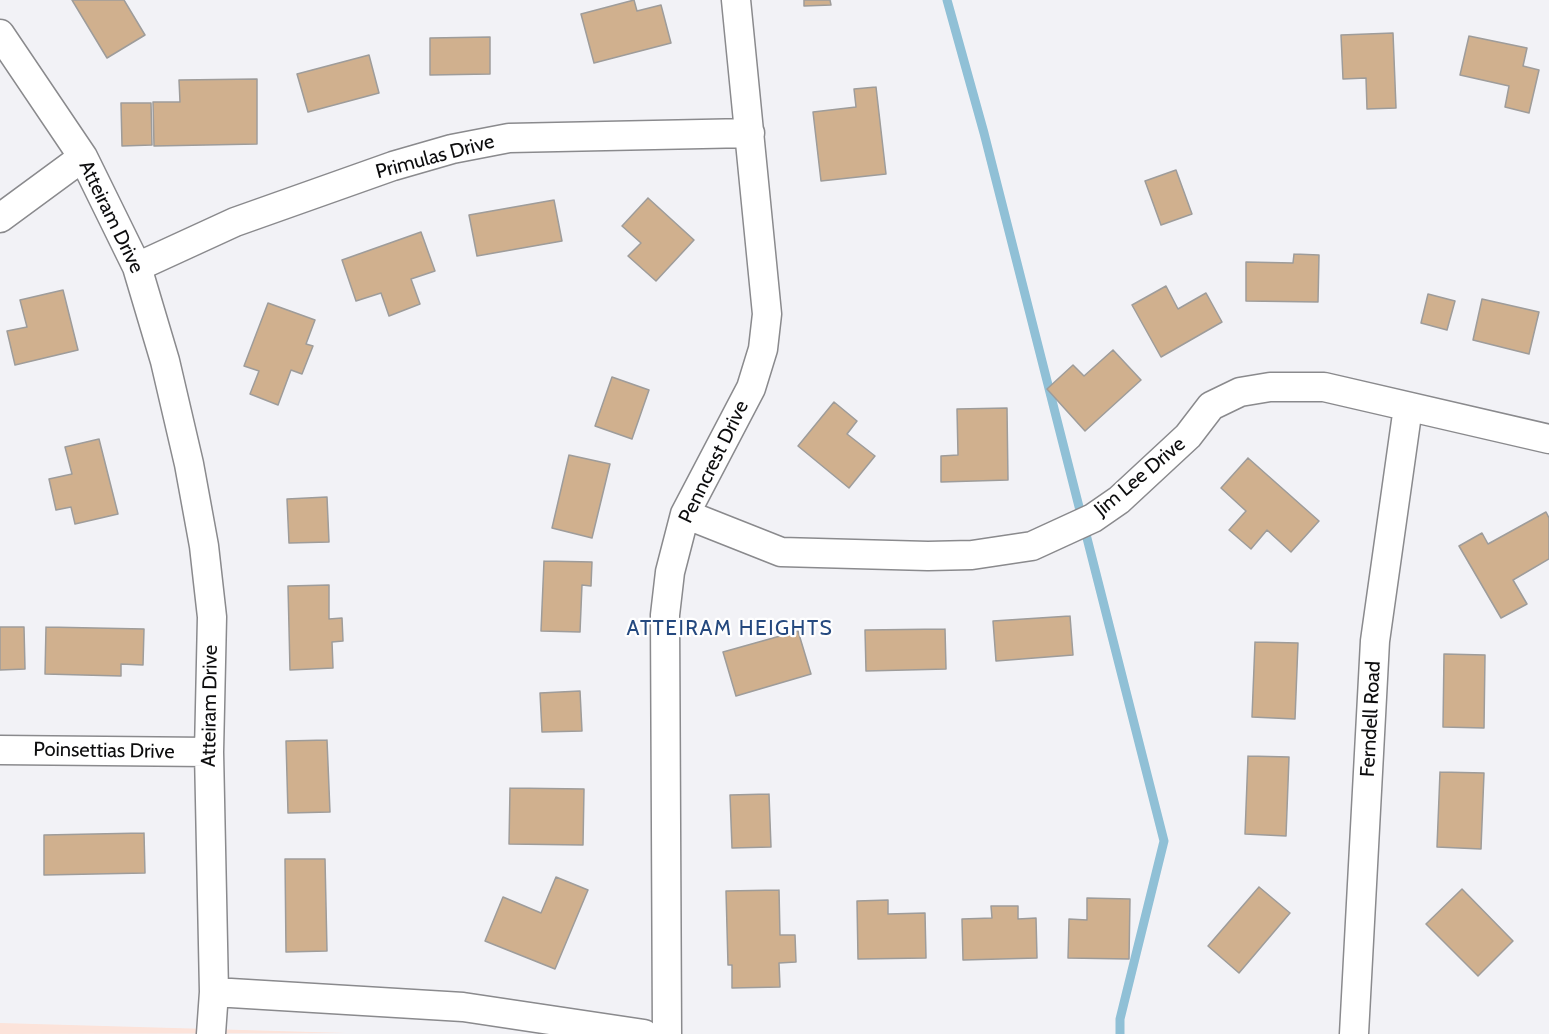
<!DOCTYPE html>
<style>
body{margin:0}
canvas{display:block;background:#f2f2f6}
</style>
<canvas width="1549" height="1034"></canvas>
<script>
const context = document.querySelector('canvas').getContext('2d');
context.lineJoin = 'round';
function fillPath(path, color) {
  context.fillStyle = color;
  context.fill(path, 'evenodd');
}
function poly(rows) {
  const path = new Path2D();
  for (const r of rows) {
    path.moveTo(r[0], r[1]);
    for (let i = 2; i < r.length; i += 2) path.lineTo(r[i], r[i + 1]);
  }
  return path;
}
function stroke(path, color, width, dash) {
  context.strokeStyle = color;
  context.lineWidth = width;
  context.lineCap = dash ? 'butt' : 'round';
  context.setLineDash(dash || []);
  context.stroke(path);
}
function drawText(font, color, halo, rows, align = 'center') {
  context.font = font + ' Cabin,sans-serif';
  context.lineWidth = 4.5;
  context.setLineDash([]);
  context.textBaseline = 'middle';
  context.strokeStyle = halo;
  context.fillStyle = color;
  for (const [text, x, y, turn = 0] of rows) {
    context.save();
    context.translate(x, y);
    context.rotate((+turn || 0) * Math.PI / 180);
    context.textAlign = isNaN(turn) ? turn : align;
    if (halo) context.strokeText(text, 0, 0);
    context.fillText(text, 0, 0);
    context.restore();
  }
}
fillPath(poly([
 [0,1023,347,1033,0,1034]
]), '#fce3da');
stroke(poly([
 [947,0,984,133,1164,841,1120,1019,1120,1034]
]), '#90c0d6', 9);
const building = poly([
 [72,0,124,0,145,35,107,58,72,0],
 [634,0,637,11,661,5,671,43,594,63,581,14,634,0],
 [804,0,830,0,831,5,804,6,804,0],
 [1393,33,1396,108,1367,109,1366,78,1343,79,1341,35,1393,33],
 [1469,36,1527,48,1523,66,1539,70,1529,113,1505,107,1509,86,1460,75,1469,36],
 [490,37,490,74,430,75,430,38,490,37],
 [369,55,379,93,308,112,297,74,369,55],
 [257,79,257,144,154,146,153,102,180,102,179,80,257,79],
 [876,87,886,174,821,181,813,112,856,107,854,89,876,87],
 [121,103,151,103,152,145,122,146,121,103],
 [1176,170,1192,214,1161,225,1145,181,1176,170],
 [648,198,694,240,656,281,628,256,641,243,622,226,648,198],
 [554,200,562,241,477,256,469,215,554,200],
 [421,232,435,271,411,279,420,304,389,316,381,293,356,301,342,260,421,232],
 [1294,254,1319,255,1318,302,1246,301,1246,262,1293,263,1294,254],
 [1166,286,1178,309,1206,293,1222,322,1161,357,1132,305,1166,286],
 [63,290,78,350,15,365,7,331,27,327,20,300,63,290],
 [1428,294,1455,301,1447,330,1421,323,1428,294],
 [1482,299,1539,312,1529,354,1473,340,1482,299],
 [268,303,315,320,306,344,313,346,302,374,291,370,278,405,250,394,259,371,244,366,268,303],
 [1113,350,1141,380,1085,431,1047,389,1073,365,1084,376,1113,350],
 [612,377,649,390,632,439,595,426,612,377],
 [834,402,857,421,847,434,875,456,849,488,798,446,834,402],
 [1007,408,1008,480,941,482,941,456,958,455,957,409,1007,408],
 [99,439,118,514,75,524,71,507,56,510,49,479,72,474,65,447,99,439],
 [569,455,610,464,592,538,552,528,569,455],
 [1248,458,1319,521,1291,552,1267,530,1251,549,1229,530,1246,511,1221,488,1248,458],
 [327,497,329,542,289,543,287,499,327,497],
 [1546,512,1549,518,1549,559,1513,580,1527,604,1501,618,1459,546,1482,533,1488,544,1546,512],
 [544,561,592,562,591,586,582,585,580,632,541,631,544,561],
 [329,585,329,619,342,618,343,641,332,642,333,668,290,670,288,586,329,585],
 [1070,616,1073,655,996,661,993,621,1070,616],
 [0,627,24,627,25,669,0,670,0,627],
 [46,627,144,629,143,665,121,664,121,676,45,674,46,627],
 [945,629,946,669,866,671,865,630,945,629],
 [798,631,811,674,736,696,723,652,798,631],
 [1255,642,1298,643,1295,719,1252,717,1255,642],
 [1444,654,1485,655,1484,728,1443,727,1444,654],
 [580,691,582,731,542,732,540,693,580,691],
 [327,740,330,812,288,813,286,741,327,740],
 [1248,756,1289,757,1286,836,1245,834,1248,756],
 [1440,772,1484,773,1481,849,1437,847,1440,772],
 [510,788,584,789,583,845,509,844,510,788],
 [769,794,771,847,732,848,730,795,769,794],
 [144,833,145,873,44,875,44,835,144,833],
 [285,859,325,859,327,951,286,952,285,859],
 [556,877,588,890,555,969,485,941,503,897,541,913,556,877],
 [1259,887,1290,913,1239,973,1208,946,1259,887],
 [1462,889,1513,941,1478,976,1426,924,1462,889],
 [779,890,780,935,795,935,796,962,779,963,780,987,732,988,732,965,728,965,726,891,779,890],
 [1087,898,1130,899,1129,959,1068,958,1069,919,1087,920,1087,898],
 [888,900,888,914,925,913,926,958,858,959,857,901,888,900],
 [991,906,1018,906,1018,919,1036,918,1037,958,963,960,962,919,992,918,991,906]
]);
fillPath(building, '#d0b08e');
stroke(building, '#9e9c9a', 1.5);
const minor = poly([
 [0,34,83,157,137,267,165,361,189,464,204,546,212,617,209,752,214,992,211,1034],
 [0,218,83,157],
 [137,267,235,222,393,166,452,149,509,138,750,133],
 [685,514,781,552,928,556,972,555,1032,546,1093,518,1119,500,1188,436,1211,406,1240,392,1270,387,1324,387,1549,439],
 [0,750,209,752],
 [214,992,463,1007,644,1034],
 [667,1034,665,615,670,572,685,514,751,388,763,349,767,314,736,0],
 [1354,1034,1375,641,1408,407]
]);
stroke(minor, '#8a8a8d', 31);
stroke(minor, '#fff', 28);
drawText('20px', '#0d0d0e', '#fff', [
 ["Primulas Drive",435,157,-15],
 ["Atteiram Drive",111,217,64],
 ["Penncrest Drive",714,462,-64],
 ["Jim Lee Drive",1140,477,-40],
 ["Atteiram Drive",210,706,-89],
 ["Ferndell Road",1371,719,-87],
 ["Poinsettias Drive",104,751,1]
]);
context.letterSpacing = '1.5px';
drawText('21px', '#25497f', '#fff', [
 ["ATTEIRAM HEIGHTS",730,629]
]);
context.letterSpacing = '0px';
</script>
